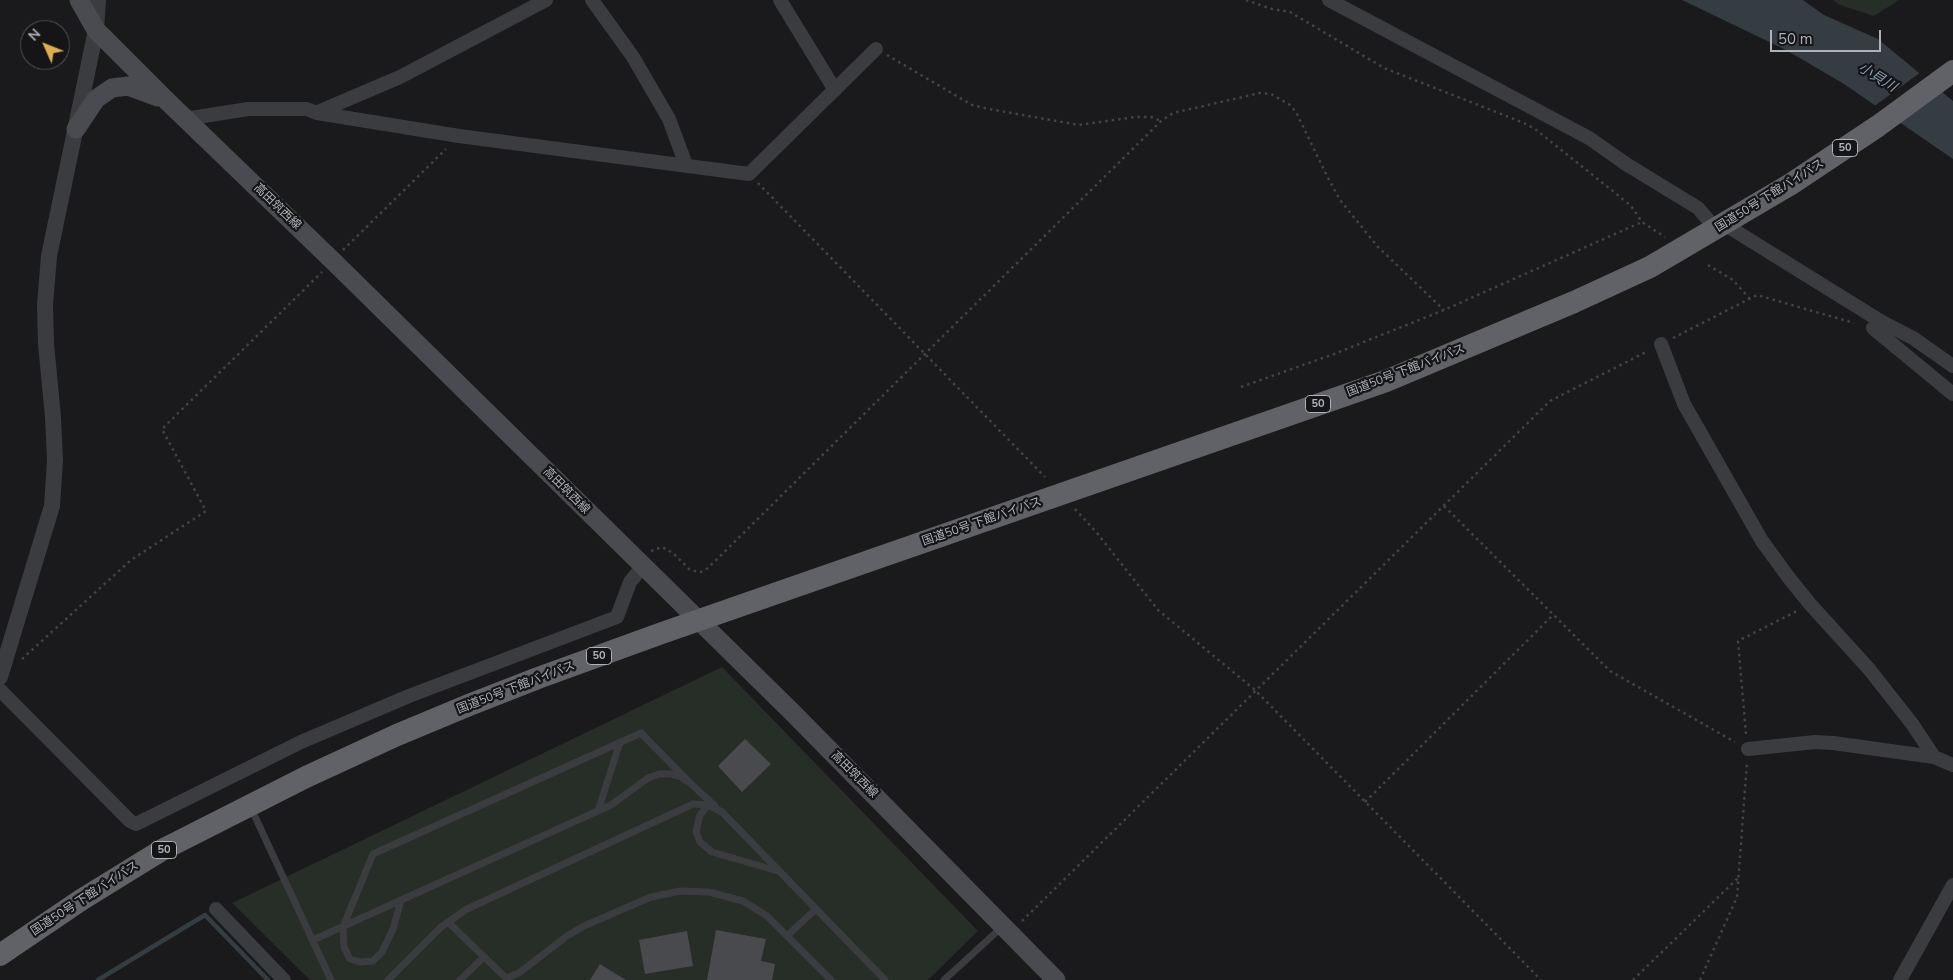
<!DOCTYPE html>
<meta charset="utf-8">
<style>
body{margin:0}
#map{position:relative;width:1953px;height:980px;overflow:hidden;background:#1a1a1c;font-family:"Nunito Sans",sans-serif}
canvas{display:block}
.north{position:absolute;left:20px;top:20px;width:50px;height:50px;box-sizing:border-box;background:#151517;border:1px solid #525358;border-radius:50%;rotate:314deg;font-size:14px;font-weight:700;line-height:20px;text-align:center;color:#aeb1ba}
.north::after{content:'';display:block;margin:auto;width:18px;height:22px;background:#e0ad4d;clip-path:polygon(50% 0,100% 100%,50% 72%,0 100%)}
.scale{position:absolute;left:1770px;top:30px;width:111px;height:22px;box-sizing:border-box;border:2px solid #aeb1ba;border-top:0;padding-left:6px;font-size:15px;line-height:18px;white-space:nowrap;color:#aeb1ba;-webkit-text-stroke:4px #151517;paint-order:stroke}
</style>
<div id="map">
<canvas width="1953" height="980"></canvas>
<div class="north">N</div>
<div class="scale">50 m</div>
</div>
<script>
const context = document.querySelector('canvas').getContext('2d');
context.lineJoin = 'round';
function fillPath(path, color) {
  context.fillStyle = color;
  context.fill(path, 'evenodd');
}
function poly(rows) {
  const path = new Path2D();
  for (const r of rows) {
    path.moveTo(r[0], r[1]);
    for (let i = 2; i < r.length; i += 2) path.lineTo(r[i], r[i + 1]);
  }
  return path;
}
function stroke(path, color, width, dash) {
  context.strokeStyle = color;
  context.lineWidth = width;
  context.lineCap = dash ? 'butt' : 'round';
  context.setLineDash(dash || []);
  context.stroke(path);
}
function drawText(font, color, halo, rows, align = 'center') {
  context.font = font + ' "Nunito Sans","Noto Sans JP",sans-serif';
  context.lineWidth = 4.5;
  context.setLineDash([]);
  context.textBaseline = 'middle';
  context.strokeStyle = halo;
  context.fillStyle = color;
  for (const [text, x, y, turn = 0] of rows) {
    context.save();
    context.translate(x, y);
    context.rotate((+turn || 0) * Math.PI / 180);
    context.textAlign = isNaN(turn) ? turn : align;
    if (halo) context.strokeText(text, 0, 0);
    context.fillText(text, 0, 0);
    context.restore();
  }
}
fillPath(poly([
 [1833,0,1899,0,1874,16,1840,5],
 [722,667,978,931,928,980,310,980,232,903]
]), '#262e27');
fillPath(poly([
 [1682,0,1803,0,1824,15,1878,39,1953,101,1953,159,1844,84,1786,50]
]), '#353d43');
fillPath(poly([
 [1921,72,1944,90,1897,124,1873,107]
]), '#1a1a1c');
stroke(poly([
 [98,980,205,915,268,980]
]), '#353d43', 4.5);
fillPath(poly([
 [745,739,771,764,742,792,718,766],
 [716,930,766,939,761,961,775,964,772,980,707,980],
 [687,931,693,966,645,974,639,940],
 [600,964,626,980,590,980]
]), '#494a4e');
stroke(poly([
 [1246,0,1272,9,1290,12,1384,68,1524,123,1535,129,1614,192,1631,206,1642,222,1665,237],
 [887,55,972,105,989,109,1079,125,1135,117,1151,117,1161,121],
 [758,183,1045,477],
 [343,250,446,149],
 [1708,265,1733,280,1750,299],
 [1673,338,1757,295,1854,323],
 [1241,387,1334,354,1444,310,1642,222],
 [1444,506,1610,671,1735,742],
 [1075,509,1097,533,1158,610,1255,690,1541,980],
 [651,551,662,547,673,553,690,570,701,572,708,568,1161,121,1173,113,1260,93,1271,94,1290,105,1296,112,1327,176,1340,200,1378,247,1444,310],
 [22,659,131,560,206,511,162,429,322,272],
 [1746,734,1738,641,1797,611],
 [1365,802,1554,614],
 [1022,921,1550,401,1648,351],
 [1633,980,1738,878],
 [1700,980,1737,897,1747,762]
]), '#414347', 2.5, [2.5, 4]);
stroke(poly([
 [708,805,700,815,696,832,700,842,712,852,778,871],
 [251,808,331,980],
 [598,811,620,742],
 [401,900,393,929,382,952,373,961,360,962,350,959,344,947,343,927,373,854,641,733,690,783],
 [448,922,506,978,519,973,567,936,584,926,637,903,651,897,680,891,709,892,743,901,767,916,831,980],
 [788,935,816,909],
 [313,940,611,805,648,778,659,774,671,774,681,777,690,783,715,806],
 [388,980,441,927,467,909,693,804,708,805,722,812,885,980],
 [460,980,484,957],
 [944,980,1003,926]
]), '#3b3c40', 7);
stroke(poly([
 [592,0,633,57,669,119,686,165],
 [780,0,835,90],
 [1329,0,1589,138,1626,164,1698,208,1716,229],
 [318,112,400,77,546,0],
 [185,119,248,109,307,109,317,113,459,136,749,174,876,49],
 [1724,224,1882,322,1913,338,1953,366],
 [1873,328,1953,394],
 [1661,344,1684,404,1762,541,1789,578,1810,604,1869,669,1913,725,1934,757],
 [0,690,130,821,136,824,301,742,409,696,617,617,630,582,643,566],
 [1748,749,1815,742,1833,743,1934,757,1953,765],
 [216,909,284,980],
 [1900,980,1953,885]
]), '#3b3c40', 14);
stroke(poly([
 [0,677,52,506,55,460,53,417,46,344,45,305,49,256,96,30,98,0]
]), '#3b3c40', 16);
stroke(poly([
 [79,0,96,30,166,100,333,261,792,712,1056,980],
 [76,129,96,99,112,88,128,86,158,97]
]), '#494b50', 19);
stroke(poly([
 [0,955,81,900,162,850,306,777,397,735,469,705,538,678,662,633,1386,381,1574,302,1650,267,1791,184,1878,126,1953,71]
]), '#606268', 22);
for (const [x, y, w] of [
 [1845,148,25],
 [1318,404,25],
 [599,656,25],
 [164,850,25]
]) {
  const box = new Path2D();
  box.roundRect(x - w / 2, y - 8.5, w, 17, 4);
  context.fillStyle = '#151517';
  context.fill(box);
  stroke(box, '#aeb1ba', 1);
}
drawText('bold 11px', '#aeb1ba', null, [
 ["50",1845,148],
 ["50",1318,404],
 ["50",599,656],
 ["50",164,850]
]);
drawText('12px', '#aeb1ba', '#151517', [
 ["国道50号 下館バイパス",1770,196,-32],
 ["高田筑西線",277,207,44],
 ["国道50号 下館バイパス",1406,371,-21],
 ["高田筑西線",566,491,45],
 ["国道50号 下館バイパス",982,522,-19],
 ["国道50号 下館バイパス",516,688,-21],
 ["高田筑西線",854,775,45],
 ["国道50号 下館バイパス",85,899,-33]
]);
drawText('italic 14px', '#899eb1', '#151517', [
 ["小貝川",1877,78,32]
]);
</script>
